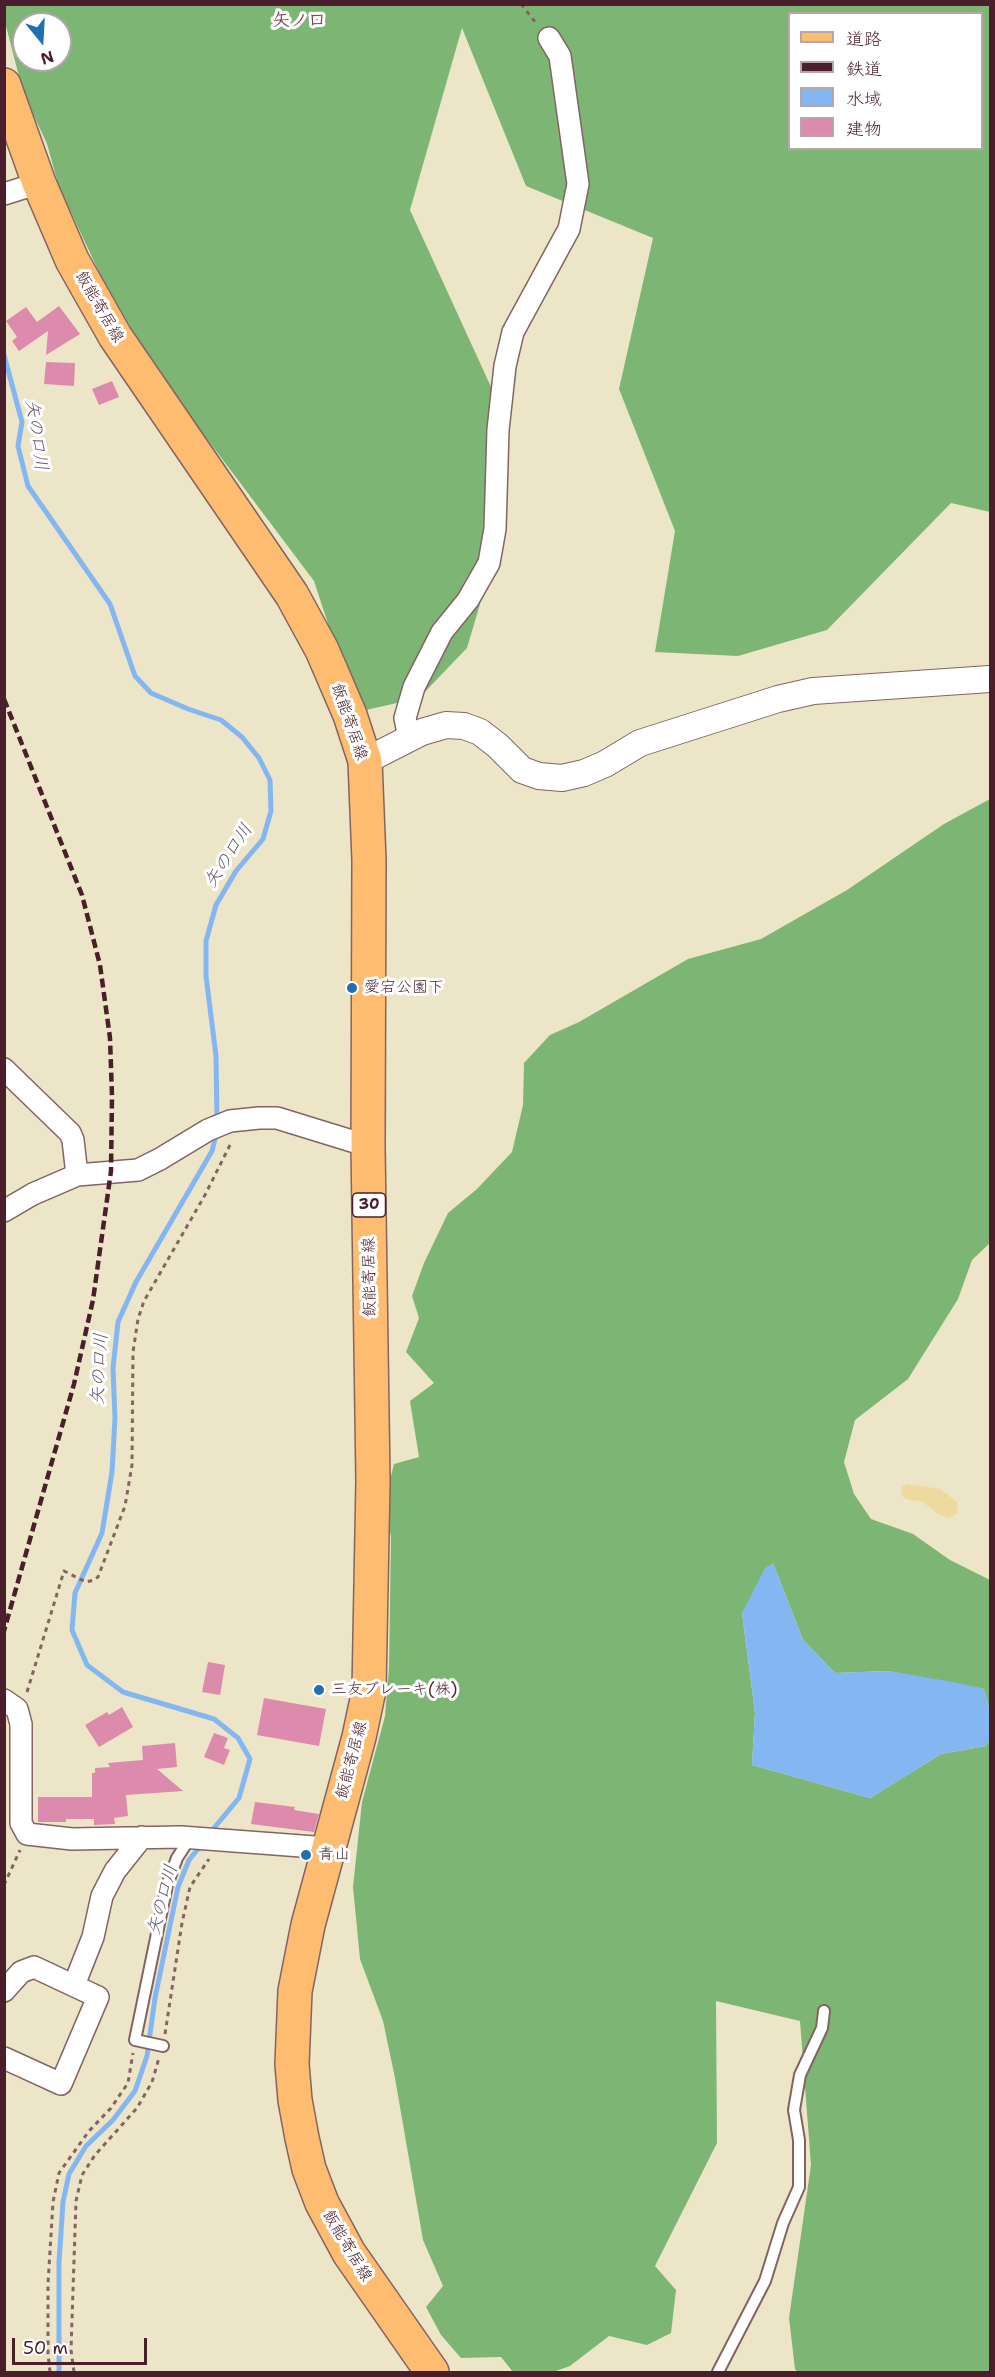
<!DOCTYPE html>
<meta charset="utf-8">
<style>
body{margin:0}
#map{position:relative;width:995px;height:2377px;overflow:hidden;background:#ede5c7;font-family:"Shantell Sans","Klee One",sans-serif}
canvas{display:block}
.frame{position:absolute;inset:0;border:6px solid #4a1f2b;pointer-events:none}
.legend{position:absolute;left:788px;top:12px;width:195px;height:138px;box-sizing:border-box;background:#fff;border:2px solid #b7a5aa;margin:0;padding:8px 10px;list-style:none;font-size:18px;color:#4a1f2b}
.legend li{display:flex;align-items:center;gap:12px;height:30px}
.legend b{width:30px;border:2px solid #b7a5aa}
.north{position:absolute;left:12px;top:12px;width:60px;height:60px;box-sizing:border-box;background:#fff;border:2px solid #b7a5aa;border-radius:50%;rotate:162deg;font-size:16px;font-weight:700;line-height:24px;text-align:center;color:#4a1f2b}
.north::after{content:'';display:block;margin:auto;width:21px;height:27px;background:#1f6fb2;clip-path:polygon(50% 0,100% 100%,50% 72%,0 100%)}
.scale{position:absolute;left:12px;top:2338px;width:135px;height:27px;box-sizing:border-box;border:3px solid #4a1f2b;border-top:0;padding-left:8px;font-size:18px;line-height:21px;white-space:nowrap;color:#4a1f2b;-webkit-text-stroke:4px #fff;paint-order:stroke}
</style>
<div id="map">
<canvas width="995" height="2377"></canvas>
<div class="frame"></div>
<ul class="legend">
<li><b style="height:8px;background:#febc70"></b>道路</li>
<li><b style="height:8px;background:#4a1f2b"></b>鉄道</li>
<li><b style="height:16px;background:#84b7f1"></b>水域</li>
<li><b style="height:16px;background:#dd8bad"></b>建物</li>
</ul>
<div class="north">N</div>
<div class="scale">50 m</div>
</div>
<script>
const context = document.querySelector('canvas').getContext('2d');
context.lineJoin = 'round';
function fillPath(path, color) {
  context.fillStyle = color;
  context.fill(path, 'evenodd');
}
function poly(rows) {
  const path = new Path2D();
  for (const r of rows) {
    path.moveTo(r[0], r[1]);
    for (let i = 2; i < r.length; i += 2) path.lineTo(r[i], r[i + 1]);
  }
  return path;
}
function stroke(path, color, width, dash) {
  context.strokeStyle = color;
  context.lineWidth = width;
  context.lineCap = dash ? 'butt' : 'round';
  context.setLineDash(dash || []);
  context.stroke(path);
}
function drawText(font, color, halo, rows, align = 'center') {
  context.font = font + ' "Shantell Sans","Klee One",sans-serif';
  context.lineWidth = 6;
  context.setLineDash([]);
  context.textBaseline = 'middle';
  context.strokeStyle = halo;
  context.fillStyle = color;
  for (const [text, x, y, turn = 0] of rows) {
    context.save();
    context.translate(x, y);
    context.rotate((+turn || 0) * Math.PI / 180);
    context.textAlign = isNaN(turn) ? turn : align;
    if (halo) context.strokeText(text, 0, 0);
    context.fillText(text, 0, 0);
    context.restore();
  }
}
fillPath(poly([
 [4,5,990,5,990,512,951,503,827,630,738,656,655,652,675,531,619,389,653,238,526,186,462,28,410,210,497,400,488,577,467,648,419,698,357,712,314,581,177,399,135,335,100,274,59,187,47,144,23,92,5,22],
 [790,14,982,14,982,148,790,148],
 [24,24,60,24,60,60,24,60],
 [990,799,990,1243,972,1260,958,1299,908,1379,855,1420,844,1462,854,1494,871,1519,913,1534,950,1560,990,1580,990,1711,984,1689,888,1671,835,1673,803,1640,773,1563,742,1613,755,1713,752,1765,870,1798,941,1754,986,1746,990,1738,990,2372,798,2372,795,2369,789,2318,811,2165,800,2021,716,2001,717,2143,655,2266,676,2290,671,2333,647,2345,609,2336,570,2366,553,2372,513,2372,501,2357,461,2358,441,2335,426,2307,443,2286,423,2240,395,2078,383,2021,360,1959,353,1887,362,1802,385,1716,389,1668,391,1537,385,1500,394,1464,419,1457,410,1401,434,1383,406,1352,419,1318,412,1296,424,1263,448,1213,477,1189,512,1152,523,1105,524,1063,550,1035,579,1022,688,959,761,939,847,890,944,824]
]), '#7db674');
fillPath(poly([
 [908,1484,940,1489,957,1502,958,1513,949,1518,939,1515,923,1502,905,1499,901,1493,902,1487]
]), '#eeda9e');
fillPath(poly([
 [773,1563,803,1640,835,1673,888,1671,953,1682,984,1689,990,1711,990,1738,986,1746,941,1754,870,1798,752,1765,755,1713,742,1613,765,1568]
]), '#84b7f1');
stroke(poly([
 [4,355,22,422,18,446,28,486,110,604,135,676,151,693,188,709,221,720,242,737,259,758,270,780,271,811,263,839,236,871,216,905,206,941,206,976,216,1056,217,1122],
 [209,1834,239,1798,250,1759,238,1738,214,1719,123,1692,87,1665,72,1630,75,1593,102,1533,112,1472,115,1418,113,1368,118,1322,136,1282,212,1151,217,1131],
 [59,2372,59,2262,63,2202,69,2174,86,2146,113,2120,135,2091,147,2056,155,1998,178,1887,189,1860,202,1844]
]), '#84b7f1', 5);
fillPath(poly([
 [59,306,80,334,46,355,48,331,19,351,12,341,17,337,6,321,26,307,37,322],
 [46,362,75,363,74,386,44,384],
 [112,381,119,397,99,405,92,389],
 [208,1662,225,1665,220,1695,202,1692],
 [264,1698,326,1709,319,1746,257,1735],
 [122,1707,133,1727,99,1747,85,1725,107,1712,109,1715],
 [214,1733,228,1738,224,1748,230,1750,224,1765,204,1757],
 [175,1743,177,1767,157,1769,183,1791,126,1795,128,1816,114,1818,115,1824,94,1825,94,1819,66,1819,66,1822,38,1822,38,1797,92,1797,92,1773,95,1773,95,1768,110,1767,108,1763,143,1760,142,1746],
 [255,1802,295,1807,294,1810,319,1814,314,1832,251,1824]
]), '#dd8bad');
const service = poly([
 [163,2046,135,2040,167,1885,177,1858,190,1838],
 [718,2372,765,2281,783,2223,799,2187,799,2140,794,2110,800,2075,822,2028,824,2011]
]);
const minor = poly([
 [4,194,39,183],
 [409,738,405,718,414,687,442,632,468,600,489,563,495,529,498,430,505,366,513,332,569,229,578,184,560,56,549,38],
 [4,1069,70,1133,73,1140,77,1175],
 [4,1211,33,1194,77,1175,138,1170,160,1159,208,1130,230,1121,259,1118,277,1118,368,1146],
 [4,1700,17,1709,21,1724,21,1823,27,1834,72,1839,181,1837,328,1848],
 [74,1985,93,1937,102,1896,115,1871,142,1837],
 [4,1991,21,1972,34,1967,98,1997,61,2084,4,2058]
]);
const tertiary = poly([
 [365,761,422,732,446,725,464,726,480,732,498,746,522,770,539,776,562,778,584,773,605,764,640,743,778,699,813,691,990,679]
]);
const primary = poly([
 [4,85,39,183,72,260,115,336,292,595,322,650,350,715,365,761,369,860,368,1146,373,1481,369,1690,359,1737,308,1925,295,1991,292,2064,295,2100,302,2138,309,2169,322,2203,349,2253,432,2372]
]);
stroke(service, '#836462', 14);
stroke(minor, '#836462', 24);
stroke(tertiary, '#836462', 28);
stroke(primary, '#836462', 36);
stroke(poly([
 [521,4,536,23],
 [27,1692,64,1571,86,1582,94,1580,98,1577,125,1506,132,1465,133,1352,138,1319,144,1301,205,1195,232,1141],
 [4,1885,20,1850],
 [165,2034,182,1923,190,1887,209,1859],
 [50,2372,48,2354,48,2284,53,2202,59,2173,89,2131,111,2108,128,2083,133,2053],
 [74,2372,71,2350,76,2201,82,2175,95,2155,137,2108,152,2082,159,2058]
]), '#836462', 3, [4.5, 4.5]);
stroke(service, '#fff', 10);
stroke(minor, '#fff', 21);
stroke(tertiary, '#fff', 26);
stroke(primary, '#febc70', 33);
stroke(poly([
 [4,699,82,895,100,965,110,1038,112,1096,111,1171,93,1300,74,1384,4,1631]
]), '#4a1f2b', 4.5, [9, 4.5]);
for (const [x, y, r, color] of [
 [352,988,6,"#1f6fb2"],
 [319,1690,6,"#1f6fb2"],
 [306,1855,6,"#1f6fb2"]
]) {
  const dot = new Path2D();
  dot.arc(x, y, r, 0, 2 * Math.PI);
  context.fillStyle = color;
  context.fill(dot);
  stroke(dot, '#fff', 2);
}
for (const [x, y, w] of [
 [369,1205,33]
]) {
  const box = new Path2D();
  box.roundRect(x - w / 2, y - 12, w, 24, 4.5);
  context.fillStyle = '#fff';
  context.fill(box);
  stroke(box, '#4a1f2b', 1.5);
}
drawText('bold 15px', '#4a1f2b', null, [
 ["30",369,1205]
]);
drawText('16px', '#4a1f2b', '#fff', [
 ["飯能寄居線",99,307,60],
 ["飯能寄居線",349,722,71],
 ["飯能寄居線",370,1277,-91],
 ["飯能寄居線",352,1760,-75],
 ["飯能寄居線",347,2246,59]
]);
drawText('16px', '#4a1f2b', '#fff', [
 ["愛宕公園下",364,988],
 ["三友ブレーキ(株)",331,1690],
 ["青山",318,1855]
], 'left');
drawText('bold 18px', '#7d4558', '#fff', [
 ["矢ノ口",299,21]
]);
drawText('italic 18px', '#5e5470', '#fff', [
 ["矢の口川",36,435,82],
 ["矢の口川",229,856,-57],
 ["矢の口川",100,1369,-87],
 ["矢の口川",163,1900,-75]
]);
</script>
